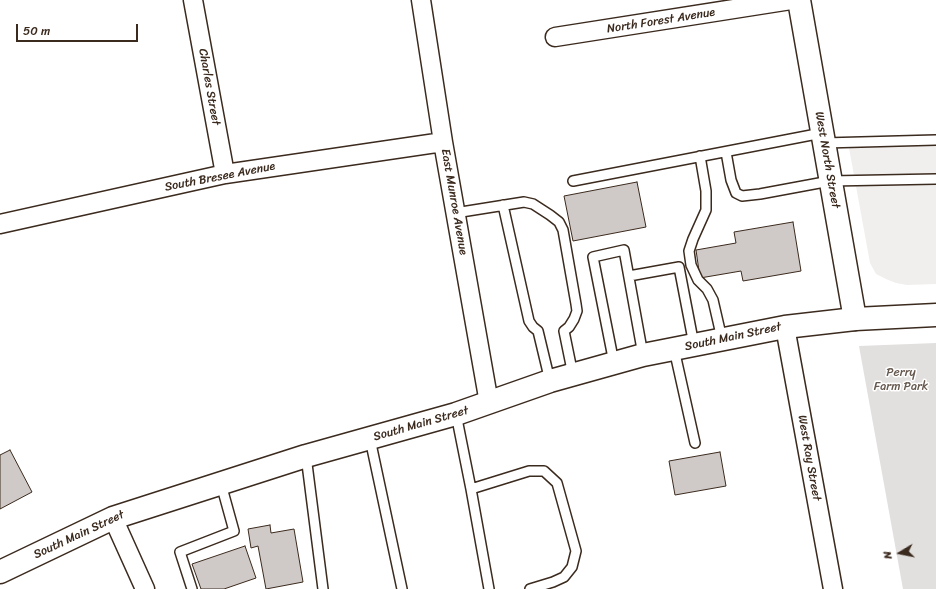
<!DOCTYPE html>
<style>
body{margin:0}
#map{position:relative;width:936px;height:589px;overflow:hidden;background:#fff;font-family:Sriracha,sans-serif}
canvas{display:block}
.north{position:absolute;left:880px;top:533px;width:40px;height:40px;-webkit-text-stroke:3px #fff;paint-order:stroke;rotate:260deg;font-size:11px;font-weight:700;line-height:16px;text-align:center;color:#3b2a1e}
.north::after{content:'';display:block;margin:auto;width:14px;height:18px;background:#3b2a1e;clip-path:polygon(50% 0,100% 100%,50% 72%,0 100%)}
.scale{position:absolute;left:16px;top:24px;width:122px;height:18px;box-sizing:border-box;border:2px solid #3b2a1e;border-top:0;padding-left:5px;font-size:12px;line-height:14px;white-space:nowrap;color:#3b2a1e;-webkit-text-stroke:3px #fff;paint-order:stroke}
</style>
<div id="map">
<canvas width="936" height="589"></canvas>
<div class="north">N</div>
<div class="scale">50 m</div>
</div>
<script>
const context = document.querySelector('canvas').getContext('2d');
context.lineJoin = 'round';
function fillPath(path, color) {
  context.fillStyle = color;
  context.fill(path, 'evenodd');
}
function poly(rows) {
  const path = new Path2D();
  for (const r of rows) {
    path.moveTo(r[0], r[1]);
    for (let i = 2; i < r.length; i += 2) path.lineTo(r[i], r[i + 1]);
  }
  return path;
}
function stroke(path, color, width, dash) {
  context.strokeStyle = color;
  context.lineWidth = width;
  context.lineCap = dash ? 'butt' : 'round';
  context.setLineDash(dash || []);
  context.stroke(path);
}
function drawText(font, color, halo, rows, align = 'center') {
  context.font = font + ' Sriracha,sans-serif';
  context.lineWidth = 3;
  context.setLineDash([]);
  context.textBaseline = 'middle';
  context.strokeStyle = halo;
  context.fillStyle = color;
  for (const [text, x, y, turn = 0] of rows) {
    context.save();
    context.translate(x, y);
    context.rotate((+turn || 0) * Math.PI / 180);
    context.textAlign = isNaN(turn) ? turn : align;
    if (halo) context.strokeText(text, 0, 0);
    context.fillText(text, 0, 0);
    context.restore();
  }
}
fillPath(poly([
 [936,134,936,284,907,285,896,283,886,279,876,274,870,263,847,137]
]), '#f1efee');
fillPath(poly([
 [936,343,936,589,903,589,859,346]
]), '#e2e0de');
const building = poly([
 [637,182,646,227,573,241,564,196,637,182],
 [793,222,801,271,743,281,741,271,700,278,696,250,736,243,734,232,793,222],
 [10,450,32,492,0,509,0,455,10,450],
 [720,452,726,486,675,495,669,461,720,452],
 [270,525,271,533,294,529,303,582,266,589,258,546,251,548,248,529,270,525],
 [245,546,256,578,224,589,201,589,192,564,245,546]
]);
fillPath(building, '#cfcac7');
stroke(building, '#3b2a1e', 1);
const lane = poly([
 [824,143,936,140],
 [726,152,731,180,736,193,742,196,760,194,830,181,936,179],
 [700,156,706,191,706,210,693,239,689,251,691,265,698,280,707,289,713,300,722,339],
 [573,181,822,133],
 [503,205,529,321,533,327,538,331,550,381],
 [455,213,524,202,533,204,550,215,559,222,563,230,576,304,577,311,574,319,569,327,564,331,573,375],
 [629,276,679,267,694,345],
 [674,349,695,443],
 [614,363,593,257,624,250,643,355],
 [456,414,471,489,489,589],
 [370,439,402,589],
 [306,456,323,589],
 [471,489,529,471,544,471,557,483,576,551,572,567,564,577,553,582,530,589],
 [192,589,180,552,234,531,221,484]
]);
const street = poly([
 [193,0,225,174],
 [421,0,443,142,489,403],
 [555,37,791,0],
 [0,224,225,174,443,142],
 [785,327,833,589],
 [113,518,145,589]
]);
const secondary = poly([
 [799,0,855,319]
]);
const primary = poly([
 [0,572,113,518,306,456,456,414,550,381,643,355,785,327,855,319,936,315]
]);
stroke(lane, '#3b2a1e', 12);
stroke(street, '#3b2a1e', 21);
stroke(secondary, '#3b2a1e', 25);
stroke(primary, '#3b2a1e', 25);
stroke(lane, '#fff', 9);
stroke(street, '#fff', 18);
stroke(secondary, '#fff', 22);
stroke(primary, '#fff', 22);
drawText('12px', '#3b2a1e', '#fff', [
 ["North Forest Avenue",661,21,-9],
 ["Charles Street",209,87,80],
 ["West North Street",827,160,80],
 ["South Bresee Avenue",220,177,-11],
 ["East Munroe Avenue",454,202,80],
 ["South Main Street",733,337,-12],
 ["South Main Street",421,424,-16],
 ["West Ray Street",809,458,80],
 ["South Main Street",79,535,-25]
]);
drawText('12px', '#65584e', '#fff', [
 ["Perry",901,373],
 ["Farm Park",901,387]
]);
</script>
